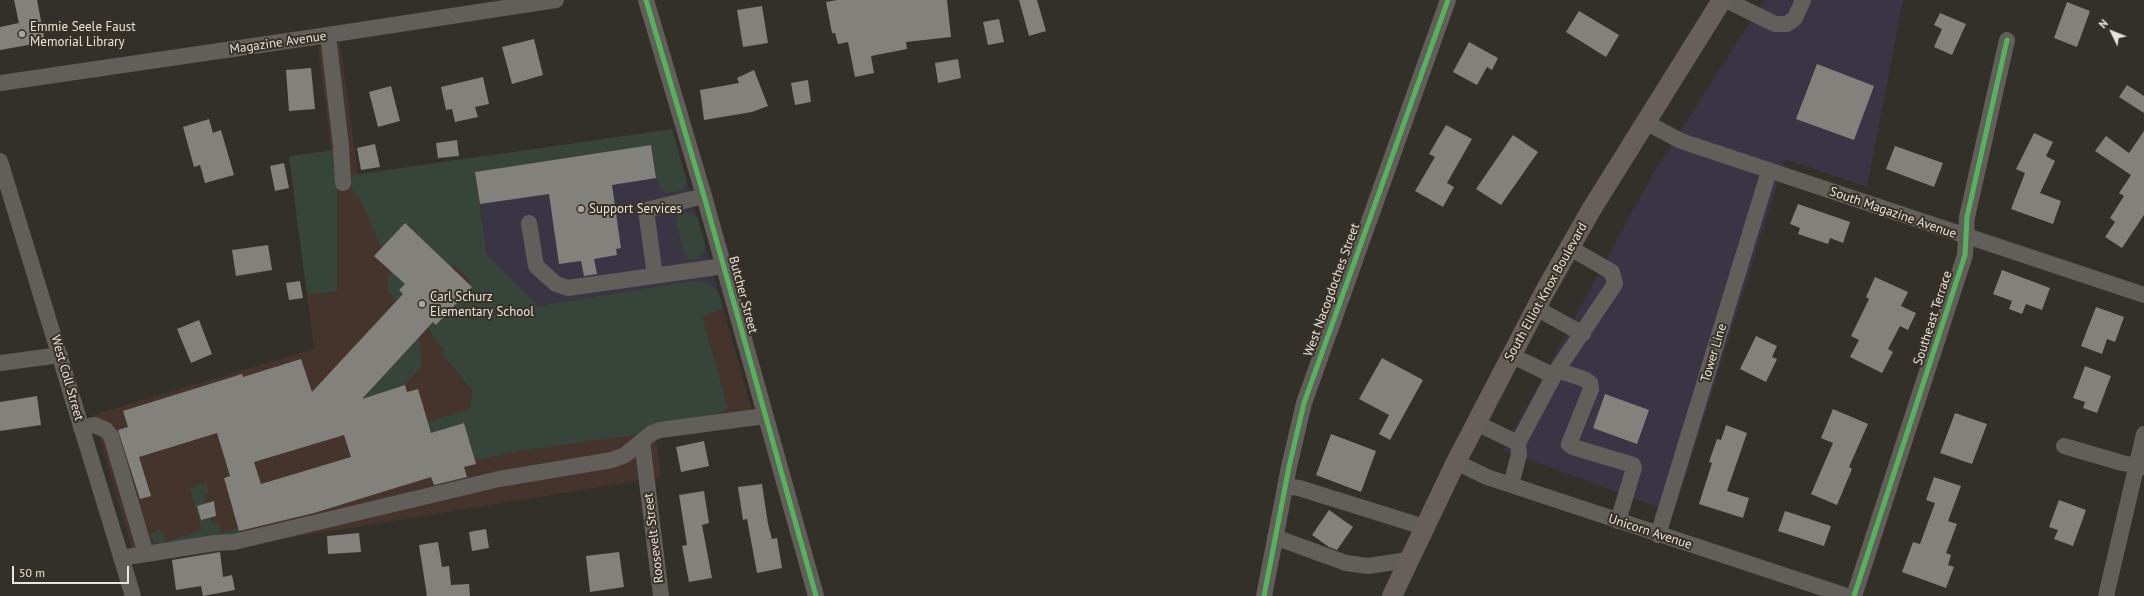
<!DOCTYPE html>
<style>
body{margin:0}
#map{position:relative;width:2144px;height:596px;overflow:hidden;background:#33302a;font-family:"PT Sans",sans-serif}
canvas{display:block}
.north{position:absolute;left:2092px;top:12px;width:40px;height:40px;-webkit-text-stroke:3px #373126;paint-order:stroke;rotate:313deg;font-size:11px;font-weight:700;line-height:16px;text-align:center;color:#e8e4dd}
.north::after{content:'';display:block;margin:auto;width:14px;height:18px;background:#e8e4dd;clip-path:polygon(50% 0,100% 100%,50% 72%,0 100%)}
.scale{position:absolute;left:12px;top:566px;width:117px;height:18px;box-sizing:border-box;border:2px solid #e8e4dd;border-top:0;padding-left:5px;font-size:12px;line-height:14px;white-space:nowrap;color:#e8e4dd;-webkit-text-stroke:3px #373126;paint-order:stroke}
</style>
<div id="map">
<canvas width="2144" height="596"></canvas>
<div class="north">N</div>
<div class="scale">50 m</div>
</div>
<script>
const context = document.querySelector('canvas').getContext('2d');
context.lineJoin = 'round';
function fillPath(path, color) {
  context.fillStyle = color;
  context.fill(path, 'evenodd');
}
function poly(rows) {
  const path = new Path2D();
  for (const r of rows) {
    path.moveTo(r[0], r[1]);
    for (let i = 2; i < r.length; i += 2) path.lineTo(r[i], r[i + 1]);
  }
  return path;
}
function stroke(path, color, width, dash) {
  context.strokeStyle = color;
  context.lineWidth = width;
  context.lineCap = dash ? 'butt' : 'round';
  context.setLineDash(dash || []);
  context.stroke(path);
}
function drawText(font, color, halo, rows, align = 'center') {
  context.font = font + ' "PT Sans",sans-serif';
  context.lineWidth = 4;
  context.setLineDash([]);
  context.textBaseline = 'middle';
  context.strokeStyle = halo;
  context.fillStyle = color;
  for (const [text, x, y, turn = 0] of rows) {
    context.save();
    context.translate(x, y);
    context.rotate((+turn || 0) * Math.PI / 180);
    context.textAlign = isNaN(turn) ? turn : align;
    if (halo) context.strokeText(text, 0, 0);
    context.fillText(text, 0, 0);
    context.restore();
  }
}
fillPath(poly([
 [1764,0,1903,0,1867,187,1785,159,1674,513,1503,450,1653,174],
 [672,129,719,294,712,286,706,282,692,281,537,306,488,258,475,172]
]), '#3a3544');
fillPath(poly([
 [340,43,358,174,474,157,488,258,537,306,692,281,702,281,709,284,719,294,756,425,656,439,661,477,136,563,93,415,314,349,289,156,331,150,318,47]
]), '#44342c');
fillPath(poly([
 [672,129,687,182,681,191,667,193,659,189,651,145,475,172,486,250,487,255,538,306,692,281,706,282,712,286,719,294,723,309,702,316,728,408,713,417,641,434,519,451,475,460,464,423,432,433,428,422,470,409,472,390,441,352,444,350,432,335,426,321,425,315,437,325,472,287,469,283,471,281,454,264,451,267,435,252,399,290,415,305,409,311,388,292,388,276,409,253,406,249,419,236,405,223,382,248,363,206,351,186,348,176],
 [337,150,337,291,307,295,289,156],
 [686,212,692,213,698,218,705,245,703,253,694,261,688,259,685,255,676,223,678,216],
 [417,339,419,341,422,366,405,385,362,399],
 [206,483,209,494,204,496,205,503,197,506,201,520,210,517,212,524,218,522,221,533,238,528,241,536,158,545,154,543,150,534,159,529,162,531,166,542,202,530,190,488]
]), '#36443a');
fillPath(poly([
 [14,0,37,0,45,42,0,50,0,27,19,23],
 [837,0,947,0,951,37,906,42,907,49,871,56,874,73,855,77,848,42,838,44,835,33,832,33,826,2],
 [1019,0,1037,0,1046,31,1029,36],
 [2067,2,2090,11,2077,47,2054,38],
 [762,6,768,43,743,47,737,10],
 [1579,11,1619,35,1606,57,1566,32],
 [1940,13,1966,24,1952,55,1934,47,1942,29,1934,25],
 [999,19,1004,42,988,45,983,22],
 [534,39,543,75,512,84,502,47],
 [1469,42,1498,58,1492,70,1487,67,1477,85,1453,72],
 [958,59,961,78,938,83,935,63],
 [1817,64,1874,86,1854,140,1796,119],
 [311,68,315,109,289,111,286,70],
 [754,70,768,106,752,112,704,120,700,90,739,83,737,78],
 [483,77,489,104,475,107,478,117,455,122,452,109,446,110,441,87],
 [808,80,811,102,795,105,791,83],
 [2127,85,2144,96,2144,113,2119,97],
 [391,86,400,121,378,127,369,92],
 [209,119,213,133,221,130,234,175,205,183,200,165,194,167,183,127],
 [1446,125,1472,139,1447,183,1454,187,1443,207,1415,191,1435,157,1429,154],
 [2144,131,2144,215,2122,248,2105,237,2115,222,2110,218,2124,196,2119,193,2131,175,2095,151,2106,136,2129,153],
 [2034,133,2053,142,2046,156,2055,161,2040,193,2061,201,2053,224,2011,209,2025,173,2016,169],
 [1513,135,1538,152,1501,205,1476,189],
 [457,140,459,156,438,158,436,143],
 [375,144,380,167,361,170,357,148],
 [651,145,656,178,612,185,621,248,616,249,617,255,594,259,597,274,584,276,581,261,559,264,549,194,480,204,475,172],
 [1895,146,1943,163,1934,187,1886,169],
 [284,163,289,188,275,191,270,166],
 [1798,204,1850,222,1843,243,1830,238,1828,244,1798,234,1800,228,1790,224],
 [405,223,472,287,436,325,433,322,362,399,405,385,407,392,418,389,431,433,464,423,476,464,464,467,467,477,434,485,431,477,314,513,239,531,224,478,230,476,217,433,139,457,151,496,140,499,118,430,128,427,123,411,242,374,243,377,301,359,312,392,403,294,399,290,405,284,374,256],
 [344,435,351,457,261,484,254,462],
 [268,245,272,270,236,276,232,250],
 [2002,270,2050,288,2042,310,2026,304,2022,314,2009,309,2012,301,1993,294],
 [1875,277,1908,292,1901,306,1916,313,1908,330,1900,326,1888,349,1893,352,1882,373,1850,357,1859,340,1851,336,1869,299,1866,297],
 [300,281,303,298,289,300,286,283],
 [2096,307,2124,317,2115,342,2107,339,2102,354,2081,346],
 [199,320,212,354,191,363,177,329],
 [1756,336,1777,346,1772,357,1777,359,1766,382,1740,369],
 [1382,358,1423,380,1390,440,1379,434,1389,415,1359,399],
 [2085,366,2111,376,2097,413,2083,408,2085,402,2073,398],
 [1605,394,1649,410,1637,444,1593,428],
 [37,396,41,425,0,431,0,402],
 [1833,409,1868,424,1849,467,1852,469,1837,505,1811,494,1833,443,1821,438],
 [1955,413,1987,424,1972,464,1940,453],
 [1726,425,1747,433,1727,491,1749,498,1743,518,1699,504,1712,463,1709,462,1717,439,1721,440],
 [1331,434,1376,451,1361,492,1316,475],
 [704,441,709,466,681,472,676,447],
 [1934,477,1961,486,1948,521,1957,524,1946,553,1951,555,1948,565,1954,567,1946,588,1902,572,1913,542,1920,544,1935,503,1926,500],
 [762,484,768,524,772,539,777,538,782,568,757,573,747,519,743,520,738,487],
 [704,491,709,523,702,525,712,578,689,582,682,546,687,545,679,495],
 [2059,500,2086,510,2073,546,2054,539,2058,530,2049,527],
 [214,501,216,516,201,520,197,506],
 [1329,510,1353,527,1337,550,1329,547,1312,535],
 [1785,511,1831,526,1824,546,1778,531],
 [486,529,489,548,472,551,469,532],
 [359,533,361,552,328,554,327,536],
 [438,542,442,567,449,566,451,585,469,584,470,596,427,596,419,545],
 [220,552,223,577,232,575,235,590,203,596,201,586,176,590,172,560],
 [619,552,624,587,590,592,586,556]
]), '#83817b');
stroke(poly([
 [646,0,704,196,816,596],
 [1726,0,1775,24,1787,24,1795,18,1803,0],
 [328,35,341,146,343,183],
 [0,83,328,35,556,0],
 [1645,122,1681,141,2144,295],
 [0,161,133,596],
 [529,223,536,266,556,284,568,288,724,266],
 [655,276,646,210,704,196],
 [1536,308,1583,334],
 [1511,355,1554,376],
 [0,363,60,355],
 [1557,370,1584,379,1590,383,1591,389,1569,444,1573,447,1633,465,1634,468,1618,521],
 [1476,423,1518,443,1557,370,1615,284,1612,272,1570,248],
 [81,428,94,425,106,430,111,436,146,554],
 [642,441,661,596],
 [2064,446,2122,463,2144,467],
 [1456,462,1487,477,1847,596],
 [1511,485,1519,454,1518,443],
 [1285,486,1299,488,1424,527],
 [1658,535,1769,171],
 [1275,537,1346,563,1368,566,1408,560],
 [121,558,215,543,234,542,499,479,612,460,625,455,652,433,660,430,765,416],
 [1264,596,1289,467,1304,403,1448,0],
 [1854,596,1965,255,1967,217,2007,40],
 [2106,596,2144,434]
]), '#625f5b', 16);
stroke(poly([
 [1392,596,1456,462,1545,291,1591,210,1722,0]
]), '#666059', 20);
stroke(poly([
 [646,0,704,196,816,596],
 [1264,596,1289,467,1304,403,1448,0],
 [1854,596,1965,255,1967,217,2007,40]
]), '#56b35d', 5);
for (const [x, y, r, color] of [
 [22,34,4,"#a9a59e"],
 [581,209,4,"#a9a59e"],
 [422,304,4,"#a9a59e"]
]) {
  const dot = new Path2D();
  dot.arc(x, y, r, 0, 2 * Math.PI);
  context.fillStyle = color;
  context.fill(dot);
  stroke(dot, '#373126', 1.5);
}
drawText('13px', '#e8e4dd', '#373126', [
 ["Emmie Seele Faust",30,27],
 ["Memorial Library",30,42],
 ["Support Services",589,209],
 ["Carl Schurz",430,297],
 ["Elementary School",430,312]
], 'left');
drawText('13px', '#e8e4dd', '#373126', [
 ["Magazine Avenue",278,43,-8],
 ["South Magazine Avenue",1893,213,19],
 ["West Nacogdoches Street",1332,290,-70],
 ["South Elliot Knox Boulevard",1546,292,-61],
 ["Butcher Street",743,295,75],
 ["Southeast Terrace",1933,318,-72],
 ["Tower Line",1714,353,-73],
 ["West Coll Street",67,378,74],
 ["Unicorn Avenue",1650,532,18],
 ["Roosevelt Street",654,538,-97]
]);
</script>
